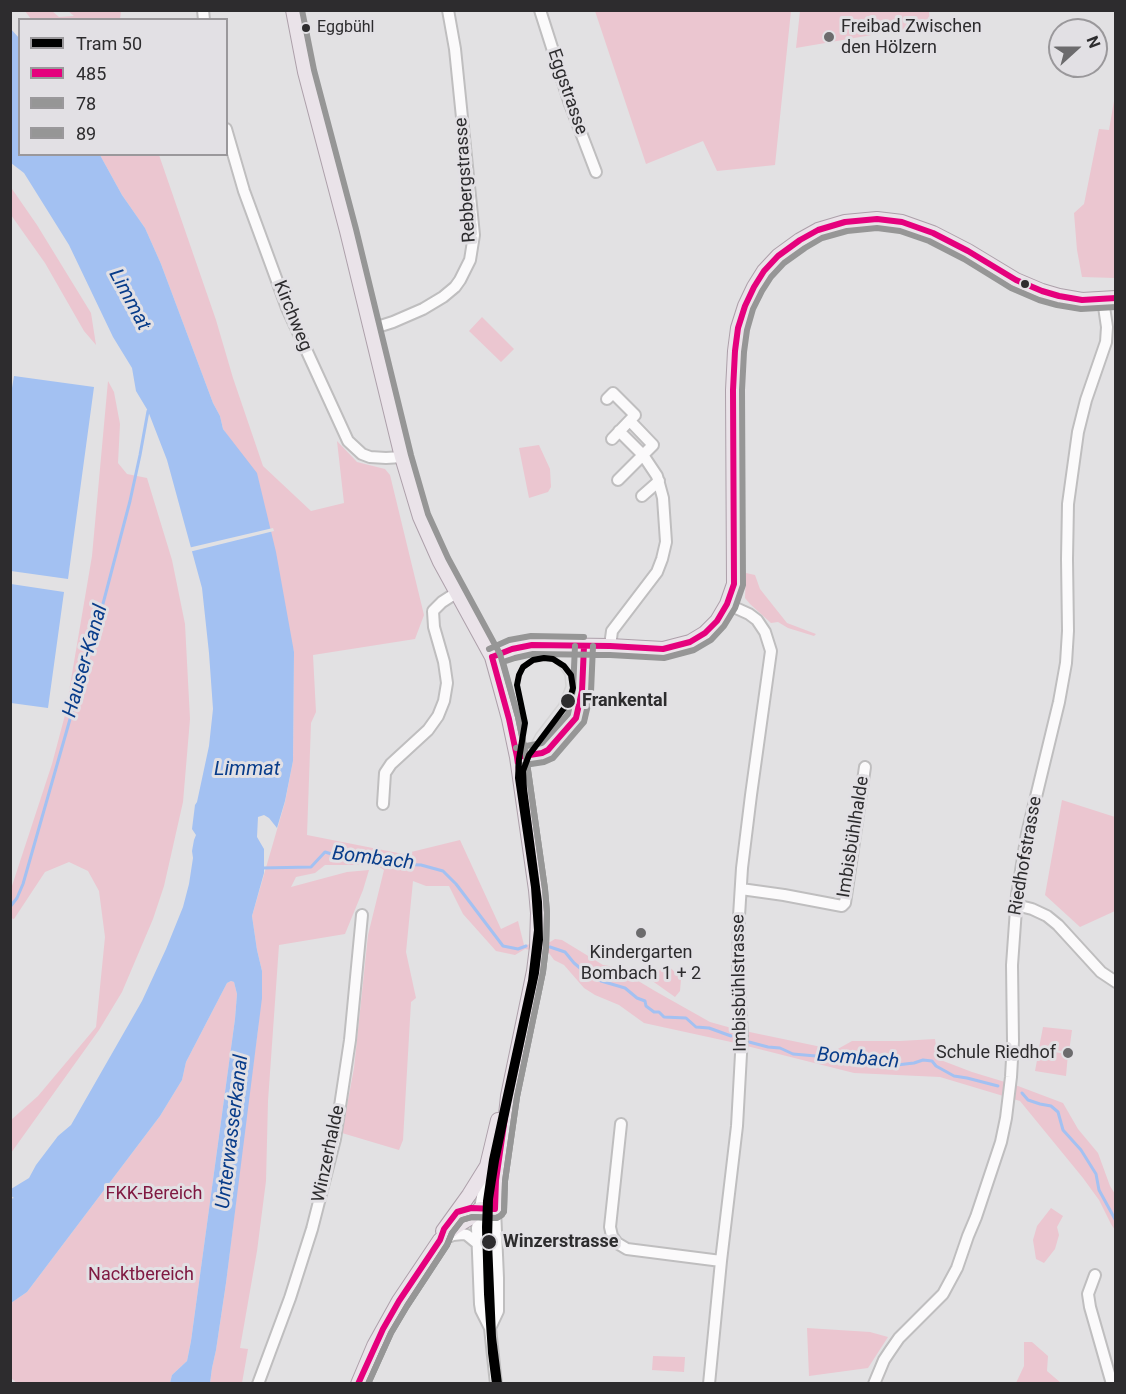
<!DOCTYPE html>
<meta charset="utf-8">
<style>
body{margin:0}
#map{position:relative;width:1126px;height:1394px;overflow:hidden;background:#e2e1e3;font-family:Roboto,sans-serif}
canvas{display:block}
.frame{position:absolute;inset:0;border:12px solid #2d2c2e;pointer-events:none}
.legend{position:absolute;left:18px;top:18px;width:210px;height:138px;box-sizing:border-box;background:#e2e0e4;border:2px solid #9a989b;margin:0;padding:8px 10px;list-style:none;font-size:18px;color:#2d2c2e}
.legend li{display:flex;align-items:center;gap:12px;height:30px}
.legend b{width:30px;border:2px solid #9a989b}
.north{position:absolute;left:1048px;top:18px;width:60px;height:60px;box-sizing:border-box;background:#e2e0e4;border:2px solid #9a989b;border-radius:50%;rotate:69deg;font-size:16px;font-weight:700;line-height:24px;text-align:center;color:#2d2c2e}
.north::after{content:'';display:block;margin:auto;width:21px;height:27px;background:#6c6b6d;clip-path:polygon(50% 0,100% 100%,50% 72%,0 100%)}
</style>
<div id="map">
<canvas width="1126" height="1394"></canvas>
<div class="frame"></div>
<ul class="legend">
<li><b style="height:8px;background:#000"></b>Tram 50</li>
<li><b style="height:8px;background:#e5007d"></b>485</li>
<li><b style="height:8px;background:#969696"></b>78</li>
<li><b style="height:8px;background:#969696"></b>89</li>
</ul>
<div class="north">N</div>
</div>
<script>
const context = document.querySelector('canvas').getContext('2d');
context.lineJoin = 'round';
function fillPath(path, color) {
  context.fillStyle = color;
  context.fill(path, 'evenodd');
}
function poly(rows) {
  const path = new Path2D();
  for (const r of rows) {
    path.moveTo(r[0], r[1]);
    for (let i = 2; i < r.length; i += 2) path.lineTo(r[i], r[i + 1]);
  }
  return path;
}
function stroke(path, color, width, dash) {
  context.strokeStyle = color;
  context.lineWidth = width;
  context.lineCap = dash ? 'butt' : 'round';
  context.setLineDash(dash || []);
  context.stroke(path);
}
function drawText(font, color, halo, rows, align = 'center') {
  context.font = font + ' Roboto,sans-serif';
  context.lineWidth = 6;
  context.setLineDash([]);
  context.textBaseline = 'middle';
  context.strokeStyle = halo;
  context.fillStyle = color;
  for (const [text, x, y, turn = 0] of rows) {
    context.save();
    context.translate(x, y);
    context.rotate((+turn || 0) * Math.PI / 180);
    context.textAlign = isNaN(turn) ? turn : align;
    if (halo) context.strokeText(text, 0, 0);
    context.fillText(text, 0, 0);
    context.restore();
  }
}
fillPath(poly([
 [25,11,52,11,59,17,74,16,68,11,121,11,120,20,31,19],
 [595,11,791,11,775,165,717,171,703,141,646,164],
 [800,11,929,11,930,25,796,48],
 [1115,95,1115,278,1082,277,1077,250,1074,213,1084,204,1099,129,1109,130],
 [100,155,159,155,216,320,233,378,263,466,311,511,344,503,337,441,357,462,385,469,390,475,424,615,415,639,313,655,316,712,311,723,307,835,403,854,460,840,501,929,518,921,524,945,550,942,555,939,562,940,603,965,615,967,655,991,710,1022,735,1029,836,1050,852,1041,900,1041,935,1039,938,1059,972,1072,1018,1086,1063,1103,1078,1129,1098,1153,1110,1186,1115,1194,1115,1230,1111,1224,1099,1200,1083,1178,1020,1101,940,1077,854,1073,731,1042,644,1023,619,1005,595,995,584,988,564,965,554,960,549,953,525,949,515,955,496,951,463,914,449,886,426,886,413,881,406,952,416,998,411,1002,403,1140,399,1150,342,1133,354,1068,368,935,384,870,376,865,325,865,315,873,296,877,291,887,347,872,369,870,363,890,345,934,279,945,268,1101,266,1181,257,1251,240,1348,248,1349,242,1383,210,1383,212,1368,216,1350,226,1283,247,1110,258,1029,262,971,257,950,252,916,285,802,293,761,294,652,238,451,223,429,220,416,213,403,161,264,145,228,122,195],
 [10,186,37,225,91,313,96,345,84,331,45,263,11,215],
 [482,317,514,349,501,362,469,331],
 [108,381,114,392,120,424,118,463,127,474,147,478,172,560,185,624,190,719,183,802,164,886,153,919,122,992,99,1030,11,1153,11,1120,38,1096,96,1027,105,937,99,891,88,871,69,862,45,872,14,919,11,918,10,892,52,764,65,715,92,556],
 [539,445,550,469,551,487,548,492,529,498,519,448],
 [746,573,755,575,760,589,787,623,816,634,814,636,788,628,778,622,771,623,750,604,745,598],
 [1062,800,1115,817,1115,911,1080,927,1045,895],
 [664,965,668,965,681,979,680,991,675,997,651,980],
 [231,981,234,982,237,994,235,1019,191,1341,187,1361,172,1375,170,1383,18,1384,11,1378,11,1303,27,1292,160,1116,182,1080,186,1062,227,983],
 [1043,1027,1072,1030,1069,1052,1039,1048],
 [1039,1050,1068,1054,1066,1076,1035,1071],
 [1051,1208,1063,1216,1057,1227,1059,1235,1055,1249,1044,1263,1036,1259,1033,1240,1037,1226],
 [807,1328,870,1332,888,1337,868,1368,809,1376],
 [1024,1342,1032,1342,1048,1356,1047,1371,1061,1383,1016,1383,1024,1366],
 [653,1356,685,1357,684,1372,652,1370]
]), '#ebc6d0');
fillPath(poly([
 [10,28,19,38,20,154,100,155,122,195,145,228,161,264,213,403,220,416,223,429,257,473,276,552,294,652,293,761,285,801,277,828,269,818,264,815,258,817,257,837,264,849,264,873,252,916,257,950,262,971,262,998,226,1283,216,1350,212,1368,210,1383,170,1383,172,1375,187,1361,191,1341,235,1019,237,994,234,982,231,981,227,983,186,1062,182,1080,160,1116,27,1292,11,1303,10,1199,14,1198,11,1196,11,1189,29,1178,36,1165,58,1136,71,1125,142,1001,166,949,183,907,189,884,193,858,192,851,194,840,196,835,192,829,195,805,197,802,209,746,213,709,209,653,202,588,167,460,148,411,136,391,132,368,113,337,69,245,24,173,11,163],
 [14,376,94,387,68,579,11,571,10,400],
 [11,584,64,592,48,708,11,703]
]), '#a3c1f2');
fillPath(poly([
 [273,528,274,531,189,552,188,548]
]), '#e2e1e3');
stroke(poly([
 [262,868,311,867,325,852,345,858,357,854,379,858,393,864,421,865,443,871,456,884,503,946,518,949,526,946],
 [10,907,17,898,23,884,104,600,130,501,140,455,148,411],
 [550,947,565,952,574,963,586,973,601,981,625,988,637,998,645,1001,646,1006,654,1012,659,1012,664,1017,686,1018,696,1027,709,1028,731,1036],
 [749,1042,768,1047,780,1048,793,1054,816,1056,830,1061,882,1064,888,1066,914,1063,923,1060,932,1061,936,1066,954,1076,967,1078,998,1086],
 [1022,1093,1028,1100,1040,1104,1051,1106,1058,1112,1063,1130,1081,1150,1096,1174,1099,1190,1116,1221]
]), '#a3c1f2', 3);
const minor = poly([
 [203,10,204,20],
 [540,10,570,104,596,172],
 [226,129,244,191,287,308,348,441,362,454,370,457,386,458,402,457],
 [371,329,393,322,423,309,443,297,455,287,460,280,470,260,474,235,455,49,448,10],
 [607,399,613,393,635,415,612,439],
 [618,480,653,445,630,421],
 [642,496,659,481],
 [610,646,612,631,657,572,662,559,666,542,663,498,657,476,643,455,619,431],
 [383,804,385,773,391,764,428,730,438,716,444,701,447,683,444,662,434,627,433,611,442,602,456,593],
 [741,889,784,895,842,906,845,903,865,767],
 [1016,905,1032,909,1047,916,1058,925,1101,972,1116,982],
 [621,1124,610,1227,612,1236,617,1243,627,1249,721,1261],
 [486,1172,477,1228,480,1304,481,1310,490,1328,496,1384],
 [443,1239,453,1235,463,1234,467,1235,478,1244],
 [1095,1275,1088,1294,1090,1307,1112,1384],
 [490,1328,498,1311,498,1278,495,1209],
 [258,1384,290,1298,312,1229,335,1139,350,1040,362,915],
 [709,1384,721,1261,737,1126,742,1036,738,967,739,916,742,868,751,795,771,651,765,632,757,620,749,614,727,604],
 [874,1384,884,1360,890,1351,899,1338,943,1294,957,1268,968,1236,976,1217,1001,1142,1006,1118,1011,1077,1013,1041,1012,965,1017,895,1027,834,1059,702,1066,663,1068,631,1067,559,1068,504,1078,432,1086,400,1106,342,1107,327,1103,300]
]);
const major = poly([
 [293,10,305,72,347,231,402,457,420,517,440,562,492,657,500,686,509,719,517,757,536,890,538,913,537,947,534,971,508,1096,505,1124,496,1180,495,1209,480,1209,468,1219,455,1227,440,1240,399,1301,374,1346,358,1384],
 [492,657,512,649,532,645,610,646,663,649,690,642,705,633,717,621,727,604,734,584,733,390,735,351,738,328,745,306,754,287,764,271,778,256,800,240,818,230,845,222,877,219,902,222,933,233,968,251,1016,280,1042,291,1059,296,1082,300,1116,298],
 [443,1231,469,1195,487,1166,498,1120]
]);
stroke(minor, '#bfbebf', 14);
stroke(major, '#ada0aa', 16);
stroke(minor, '#fbfafb', 10);
stroke(major, '#eae3e9', 14);
stroke(poly([
 [523,784,523,765,527,751,536,734,559,704,566,686,565,675,558,665,553,661,546,659,535,660]
]), '#d5d4d5', 1.5);
stroke(poly([
 [492,657,512,649,532,645,610,646,663,649,690,642,705,633,717,621,727,604,734,584,733,390,735,351,738,328,745,306,754,287,764,271,778,256,800,240,818,230,845,222,877,219,902,222,933,233,968,251,1016,280,1042,291,1059,296,1082,300,1116,298],
 [517,757,542,753,548,750,576,718,582,691,584,646],
 [358,1384,383,1329,399,1301,440,1240,444,1229,457,1212,471,1208,495,1209,496,1180,508,1096,534,971,537,947,538,913,536,890,517,757,509,719,492,657]
]), '#e5007d', 6);
stroke(poly([
 [518,766,544,762,553,758,584,722,591,692,593,646],
 [368,1384,391,1333,407,1306,447,1245,452,1233,462,1220,472,1217,497,1218,502,1215,504,1211,505,1181,517,1097,543,972,546,947,547,913,545,889,526,756,518,717,503,662,515,658,533,654,610,655,664,658,694,650,711,640,724,626,735,608,743,585,742,390,744,352,747,330,753,309,762,291,771,277,784,263,805,248,822,238,847,231,877,228,900,231,929,241,964,259,1011,288,1039,300,1057,305,1081,309,1116,307]
]), '#969696', 6);
stroke(poly([
 [302,10,314,70,356,229,411,455,428,514,448,558,500,654,518,717,526,756,545,889,547,912,546,947,543,972,517,1097,505,1181,504,1212,500,1216,496,1218,472,1217,462,1220,452,1233,447,1245,407,1306,391,1333,368,1384],
 [489,649,509,640,531,636,584,637],
 [516,748,542,743,568,714,573,690,575,646]
]), '#969696', 6);
stroke(poly([
 [495,1384,491,1353,487,1294,485,1227,486,1201,492,1160,531,981,537,930,534,887,518,778,519,759,525,723,517,685,519,675,523,667,533,660,544,658,553,659,564,666,571,675,573,688,570,698,565,707,529,755,523,771,524,789,539,902,540,940,536,973,496,1161,490,1199,489,1242,493,1337,499,1384]
]), '#000', 6);
for (const [x, y, r, color] of [
 [306,28,5,"#2d2c2e"],
 [829,37,6,"#6c6b6d"],
 [1025,284,5,"#2d2c2e"],
 [568,701,8,"#2d2c2e"],
 [641,933,6,"#6c6b6d"],
 [1068,1053,6,"#6c6b6d"],
 [489,1242,8,"#2d2c2e"]
]) {
  const dot = new Path2D();
  dot.arc(x, y, r, 0, 2 * Math.PI);
  context.fillStyle = color;
  context.fill(dot);
  stroke(dot, '#e2e0e4', 2);
}
drawText('16px', '#2d2c2e', '#e2e0e4', [
 ["Eggbühl",317,28]
], 'left');
drawText('18px', '#2d2c2e', '#e2e0e4', [
 ["Freibad Zwischen",841,27],
 ["den Hölzern",841,48],
 ["Kindergarten",641,953,"center"],
 ["Bombach 1 + 2",641,974,"center"],
 ["Schule Riedhof",1056,1053,"right"]
], 'left');
drawText('18px', '#2d2c2e', '#e2e0e4', [
 ["Eggstrasse",567,92,71],
 ["Rebbergstrasse",466,180,-94],
 ["Kirchweg",292,316,68],
 ["Imbisbühlhalde",854,837,-81],
 ["Riedhofstrasse",1026,856,-80],
 ["Imbisbühlstrasse",740,983,-91],
 ["Winzerhalde",329,1154,-78]
]);
drawText('bold 18px', '#2d2c2e', '#e2e0e4', [
 ["Frankental",582,701],
 ["Winzerstrasse",503,1242]
], 'left');
drawText('18px', '#801942', '#e2e0e4', [
 ["FKK-Bereich",154,1194],
 ["Nacktbereich",141,1275]
]);
drawText('italic 20px', '#083c8a', '#e2e0e4', [
 ["Limmat",129,300,62],
 ["Hauser-Kanal",86,661,-74],
 ["Limmat",247,770],
 ["Bombach",373,859,7],
 ["Bombach",858,1059,5],
 ["Unterwasserkanal",233,1132,-83]
]);
</script>
